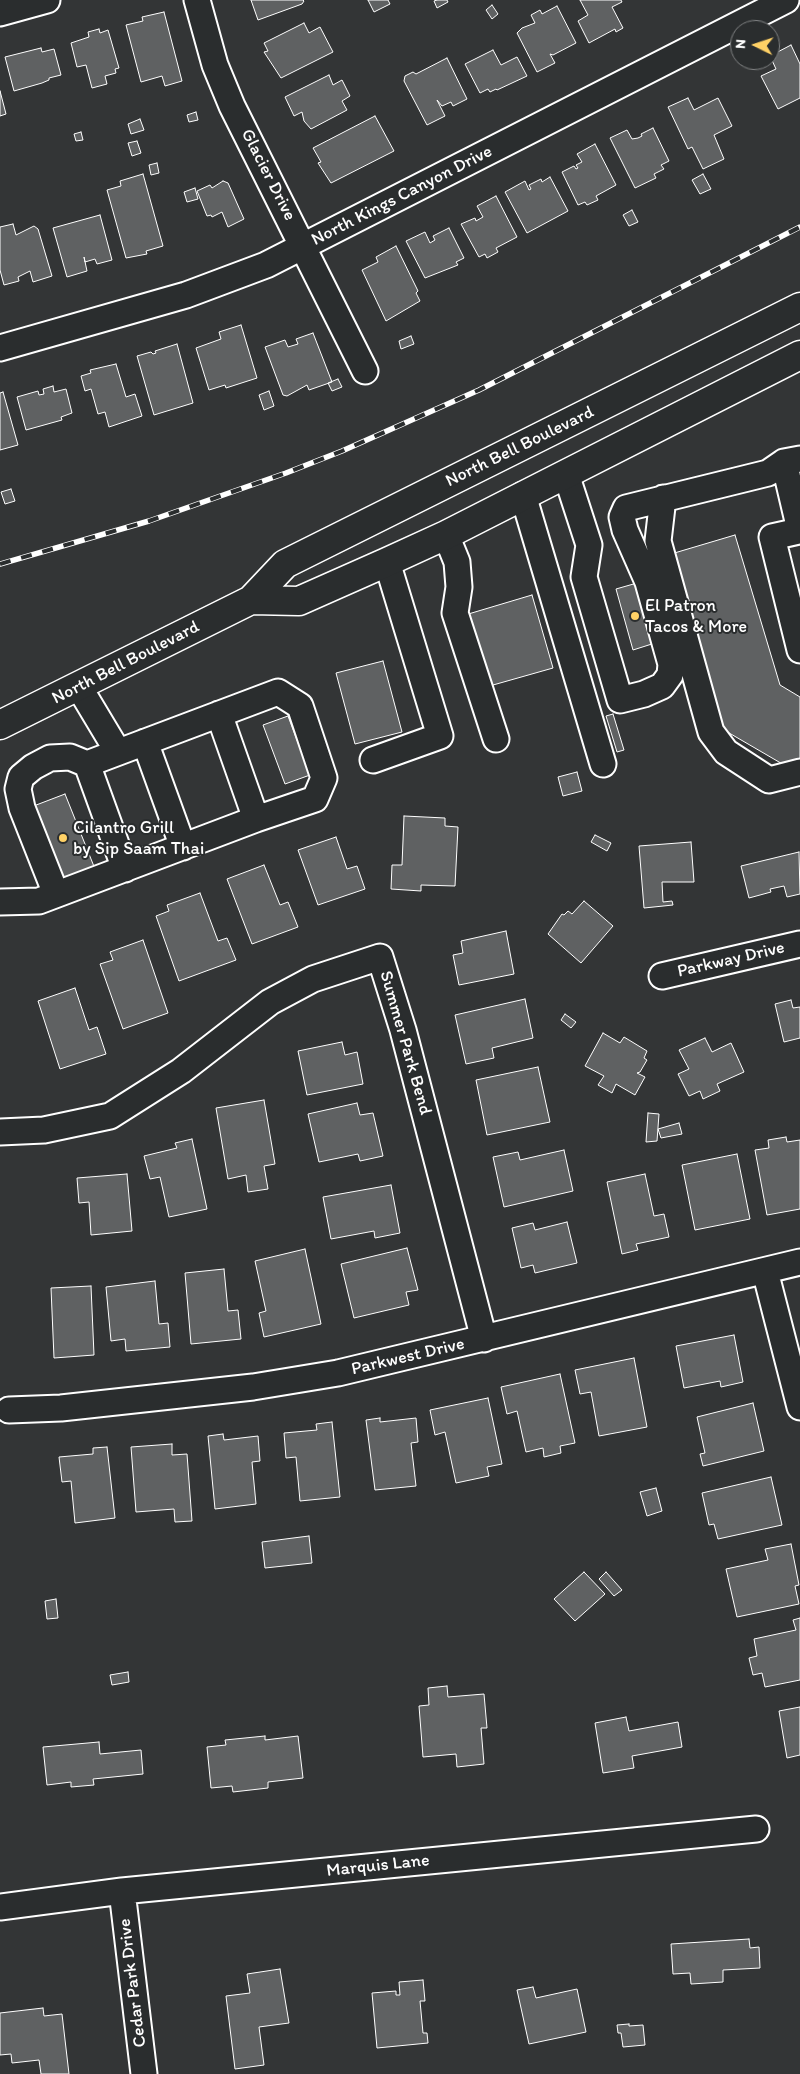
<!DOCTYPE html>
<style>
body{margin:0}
#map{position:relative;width:800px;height:2074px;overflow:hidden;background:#333536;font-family:Itim,sans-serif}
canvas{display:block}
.north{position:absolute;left:730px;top:20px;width:50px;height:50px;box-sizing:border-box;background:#2a2d2e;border:1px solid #7f8182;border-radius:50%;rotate:274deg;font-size:14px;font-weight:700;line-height:20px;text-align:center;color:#fff}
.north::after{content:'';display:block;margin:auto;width:18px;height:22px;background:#ffd166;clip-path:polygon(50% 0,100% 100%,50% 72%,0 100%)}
</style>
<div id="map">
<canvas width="800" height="2074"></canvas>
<div class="north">N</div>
</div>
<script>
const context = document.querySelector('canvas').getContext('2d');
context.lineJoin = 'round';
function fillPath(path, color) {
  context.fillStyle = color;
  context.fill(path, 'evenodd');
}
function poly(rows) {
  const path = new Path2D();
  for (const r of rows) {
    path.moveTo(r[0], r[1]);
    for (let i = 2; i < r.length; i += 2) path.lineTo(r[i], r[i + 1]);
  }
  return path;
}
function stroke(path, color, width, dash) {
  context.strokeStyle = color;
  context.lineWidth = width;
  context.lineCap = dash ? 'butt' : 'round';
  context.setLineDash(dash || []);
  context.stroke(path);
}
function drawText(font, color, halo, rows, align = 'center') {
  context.font = font + ' Itim,sans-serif';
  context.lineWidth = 4;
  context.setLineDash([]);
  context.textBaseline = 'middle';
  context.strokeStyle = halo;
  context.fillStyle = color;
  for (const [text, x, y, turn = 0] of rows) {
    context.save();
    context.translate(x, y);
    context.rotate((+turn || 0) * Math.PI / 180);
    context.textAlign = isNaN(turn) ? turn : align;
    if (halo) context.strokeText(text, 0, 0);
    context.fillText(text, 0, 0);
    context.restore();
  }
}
const building = poly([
 [251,0,303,0,304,1,302,4,258,20,251,0],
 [368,0,388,0,390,4,374,12,368,0],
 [437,0,447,0,448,2,437,8,434,1,437,0],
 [580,0,621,0,622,2,612,7,623,28,616,32,615,29,589,43,578,21,588,15,580,0],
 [492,5,498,14,492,19,486,10,492,5],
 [557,6,576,43,553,55,550,54,555,63,537,72,517,33,522,28,535,23,531,15,540,10,542,14,557,6],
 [164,12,182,81,165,86,162,76,141,82,126,25,143,21,142,17,164,12],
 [304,23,309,33,320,27,333,52,281,78,264,52,268,51,264,43,304,23],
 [99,29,100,33,108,30,119,68,115,69,116,73,105,76,107,84,92,88,86,65,77,67,71,43,89,37,88,32,99,29],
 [791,45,800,64,800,98,778,109,761,76,776,69,770,56,791,45],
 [41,48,42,52,54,49,61,75,49,78,49,80,42,83,14,91,5,57,41,48],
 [493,50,501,65,517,57,527,76,497,90,496,89,490,92,488,89,480,93,465,64,493,50],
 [447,58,467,99,453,106,451,102,442,106,437,100,445,116,427,125,404,81,405,76,413,72,416,74,447,58],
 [329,75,333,85,342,80,350,96,342,101,347,110,311,129,304,121,302,112,294,116,285,97,329,75],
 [0,91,6,114,0,116,0,91],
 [688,98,694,110,718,98,732,126,714,135,724,159,703,169,692,147,688,149,668,107,688,98],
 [196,112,198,120,189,122,187,115,196,112],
 [375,116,394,151,331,183,318,163,321,162,313,148,375,116],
 [140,119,144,130,131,134,128,124,140,119],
 [653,128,669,161,661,165,664,169,654,174,656,178,635,188,610,138,627,130,632,139,638,138,642,136,641,134,653,128],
 [81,132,83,140,76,141,74,134,81,132],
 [137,141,141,153,132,156,128,143,137,141],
 [595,144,616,185,596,196,598,200,587,205,585,202,578,205,562,172,574,166,576,169,578,168,576,165,582,162,577,154,595,144],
 [157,163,159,173,151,175,149,165,157,163],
 [143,174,163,246,146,251,147,254,126,258,107,190,121,186,120,181,143,174],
 [703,174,711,189,700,194,692,180,703,174],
 [550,177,568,211,527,233,505,192,525,181,529,190,531,189,529,185,541,179,542,182,550,177],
 [223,181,228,183,244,219,228,227,222,212,212,217,211,215,207,216,197,191,210,185,212,188,223,181],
 [195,188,198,199,187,202,184,192,195,188],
 [496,196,517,237,496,248,498,252,487,258,485,254,479,257,461,224,475,218,476,221,483,217,477,206,496,196],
 [632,210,638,222,629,226,623,215,632,210],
 [100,215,112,260,97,264,95,259,85,262,84,257,87,271,67,277,53,228,100,215],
 [13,224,16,235,34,226,38,229,52,276,33,282,30,271,18,277,19,281,4,285,0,270,0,227,13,224],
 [449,228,464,258,456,262,458,265,425,278,406,241,425,232,430,243,435,240,433,236,449,228],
 [396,246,418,291,416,293,420,301,386,321,362,270,378,262,376,257,396,246],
 [241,325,257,378,226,388,225,385,209,390,196,348,221,339,219,332,241,325],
 [313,333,332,382,309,390,307,385,287,396,283,395,265,347,285,340,288,347,298,344,296,339,313,333],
 [411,336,414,344,401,349,399,341,411,336],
 [177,344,193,403,154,415,137,356,151,352,153,354,156,353,155,351,177,344],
 [116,364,126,397,135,394,142,416,109,427,105,412,98,414,91,389,85,391,81,376,91,373,90,370,116,364],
 [338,379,342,387,332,391,328,383,338,379],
 [53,386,54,392,66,389,72,413,61,417,62,420,26,430,17,397,38,391,39,395,44,394,43,389,53,386],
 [269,391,274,406,264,410,259,395,269,391],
 [3,392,18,445,0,450,0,393,3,392],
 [11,489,15,501,5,504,1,492,11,489],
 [735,535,780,685,800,697,800,767,791,769,724,730,671,554,735,535],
 [637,583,655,643,633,650,616,589,637,583],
 [532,595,553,668,486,687,465,615,532,595],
 [383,661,402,732,355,744,336,673,383,661],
 [613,714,624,750,617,752,606,716,613,714],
 [288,716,310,775,285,784,263,725,288,716],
 [577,772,582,791,563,796,558,777,577,772],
 [65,794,95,869,61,882,31,807,65,794],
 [404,816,445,818,445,826,458,827,455,886,421,885,421,891,391,889,392,865,402,865,404,816],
 [595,835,611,843,607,851,591,842,595,835],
 [336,837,347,869,357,866,365,889,318,905,298,850,336,837],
 [691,842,694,882,662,882,663,902,672,901,673,905,644,908,639,846,691,842],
 [799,852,800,894,787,897,784,886,770,889,771,892,749,898,741,866,799,852],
 [264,865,280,905,288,902,298,927,252,944,227,879,264,865],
 [200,893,218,941,227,938,236,960,179,981,156,916,169,911,167,905,200,893],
 [584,901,613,926,581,963,548,934,562,914,564,915,568,911,572,914,584,901],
 [506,931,514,974,459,985,453,955,463,953,461,941,506,931],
 [143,940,168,1013,123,1029,100,964,113,960,110,952,143,940],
 [75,988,89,1030,97,1027,106,1054,60,1069,38,1001,75,988],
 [525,999,533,1038,492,1048,494,1058,466,1064,455,1015,525,999],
 [791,1000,793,1008,800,1007,800,1038,784,1042,775,1004,791,1000],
 [565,1014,576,1022,571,1028,561,1020,565,1014],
 [603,1033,620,1043,624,1037,647,1051,644,1058,647,1060,640,1072,637,1073,645,1077,635,1095,616,1084,612,1093,598,1085,604,1076,585,1066,603,1033],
 [705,1038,712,1052,731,1043,744,1072,717,1084,720,1091,703,1099,700,1091,689,1096,678,1074,689,1069,679,1050,705,1038],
 [342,1042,345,1055,357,1052,363,1084,307,1095,298,1051,342,1042],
 [538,1067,550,1122,487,1135,476,1080,538,1067],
 [264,1100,275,1164,264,1166,268,1189,248,1192,246,1175,228,1179,216,1108,264,1100],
 [357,1103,360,1115,373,1113,383,1156,360,1161,358,1154,319,1162,308,1114,357,1103],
 [648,1113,659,1114,657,1141,646,1142,648,1113],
 [679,1123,682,1134,661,1138,658,1129,679,1123],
 [786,1137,787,1142,800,1140,800,1209,767,1215,755,1150,769,1148,768,1140,786,1137],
 [192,1139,207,1209,169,1217,160,1177,150,1179,144,1156,177,1148,175,1143,192,1139],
 [564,1150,573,1191,504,1207,493,1157,518,1152,520,1160,564,1150],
 [737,1154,750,1219,695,1230,682,1165,737,1154],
 [127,1174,132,1231,91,1235,89,1202,79,1203,77,1178,127,1174],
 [645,1174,654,1216,664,1214,669,1237,636,1244,638,1250,622,1254,607,1182,645,1174],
 [391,1185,400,1233,375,1238,374,1231,331,1239,323,1197,391,1185],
 [567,1222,577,1263,535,1273,533,1265,521,1268,512,1228,533,1223,535,1230,567,1222],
 [407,1248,418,1290,406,1292,409,1305,354,1318,341,1264,407,1248],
 [305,1249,321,1324,264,1337,259,1313,266,1311,255,1261,305,1249],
 [224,1269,228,1311,238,1310,241,1339,191,1344,185,1273,224,1269],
 [155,1281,159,1324,168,1323,170,1347,126,1351,125,1339,111,1341,106,1287,155,1281],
 [91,1286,94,1355,54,1358,51,1288,91,1286],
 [734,1335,743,1382,721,1387,720,1381,684,1388,676,1346,734,1335],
 [634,1358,647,1427,599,1436,591,1392,580,1394,575,1370,634,1358],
 [560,1374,575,1443,560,1446,561,1453,544,1457,543,1448,526,1452,517,1411,507,1414,501,1387,560,1374],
 [488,1398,502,1464,487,1467,489,1476,456,1483,445,1432,435,1435,430,1410,488,1398],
 [753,1403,764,1451,703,1466,700,1454,705,1453,697,1417,753,1403],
 [380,1418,380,1422,416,1418,418,1442,411,1443,416,1486,375,1490,366,1420,380,1418],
 [332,1422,340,1497,300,1501,296,1457,286,1458,284,1433,317,1430,316,1424,332,1422],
 [223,1434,224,1440,258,1436,260,1461,252,1462,256,1504,215,1509,208,1436,223,1434],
 [172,1444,172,1455,187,1454,192,1521,175,1522,174,1509,136,1512,131,1447,172,1444],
 [107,1447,115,1518,75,1523,71,1481,62,1482,59,1457,93,1454,93,1448,107,1447],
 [771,1477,782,1525,718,1539,714,1524,709,1525,702,1493,771,1477],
 [656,1488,662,1511,647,1516,640,1492,656,1488],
 [309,1536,312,1563,265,1568,262,1542,309,1536],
 [791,1544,799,1585,795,1586,799,1604,737,1617,726,1569,768,1560,765,1549,791,1544],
 [584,1572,605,1594,575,1621,554,1599,584,1572],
 [606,1572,622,1590,614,1596,599,1579,606,1572],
 [56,1599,58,1618,47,1619,45,1601,56,1599],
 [800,1618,800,1680,765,1687,762,1673,753,1675,749,1658,757,1656,754,1639,796,1630,793,1620,800,1618],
 [128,1672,129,1682,112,1685,110,1675,128,1672],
 [447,1686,448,1697,484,1694,487,1728,481,1728,484,1764,457,1767,456,1754,423,1757,419,1706,429,1705,428,1688,447,1686],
 [800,1707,800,1755,787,1758,779,1711,800,1707],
 [626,1717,629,1731,678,1722,682,1747,632,1756,634,1768,603,1773,595,1723,626,1717],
 [265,1736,265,1740,298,1736,303,1778,268,1782,268,1788,233,1792,232,1786,211,1788,207,1747,226,1745,225,1740,265,1736],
 [99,1742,100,1754,141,1750,143,1774,93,1779,94,1785,71,1787,71,1782,47,1785,43,1747,99,1742],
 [749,1939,750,1948,759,1947,760,1968,723,1970,723,1982,691,1984,690,1973,673,1974,671,1944,749,1939],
 [280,1969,289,2023,259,2027,264,2065,235,2069,226,1996,250,1993,247,1974,280,1969],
 [423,1980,425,2001,420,2001,423,2033,427,2033,428,2043,377,2048,372,1993,396,1991,396,1995,400,1995,399,1982,423,1980],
 [533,1987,536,1998,577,1989,586,2032,529,2044,517,1990,533,1987],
 [43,2008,44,2016,62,2014,69,2074,41,2074,39,2060,12,2063,11,2054,0,2055,0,2013,43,2008],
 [629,2024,629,2026,643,2025,645,2045,623,2047,621,2033,618,2033,617,2025,629,2024]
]);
fillPath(building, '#5f6162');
stroke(building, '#fff', 1);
const minor = poly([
 [197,0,215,65,232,106,365,371],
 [0,13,47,0],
 [0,348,186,295,266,265,786,0],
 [784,462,800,530],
 [566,474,589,545,584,577,620,700,644,694,662,686,670,675,671,664,648,582,625,530,622,517,626,508,768,473,784,462,800,459],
 [523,495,603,764],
 [663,498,658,541,711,732,726,752,769,780,800,772],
 [799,531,772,537,800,650],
 [446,535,457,562,459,587,455,613,496,739],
 [79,687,118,752],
 [219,714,256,819],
 [145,742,183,847],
 [373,760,440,736,387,562],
 [87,764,125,869],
 [0,902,39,901,256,819,315,799,324,778,300,706,278,692,87,764,70,757,50,758,33,767,21,777,18,789,22,808,56,894],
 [662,976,800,944],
 [0,1132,44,1130,110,1116,181,1071,270,1002,313,979,380,957,403,1030,484,1339],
 [765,1271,800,1407],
 [9,1410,61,1408,253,1387,338,1373,800,1262],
 [122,1891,144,2074],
 [0,1907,122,1891,756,1829]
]);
const major = poly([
 [251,600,299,601,387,562,446,535,800,355],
 [0,725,251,600,285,564,800,307]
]);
stroke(minor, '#fff', 29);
stroke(major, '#fff', 31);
stroke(minor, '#2a2d2e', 25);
stroke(major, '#2a2d2e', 28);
const rail = poly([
 [0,564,149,521,286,473,342,451,479,390,800,227]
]);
stroke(rail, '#fff', 5.5);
stroke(rail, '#2a2d2e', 4, [11]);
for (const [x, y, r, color] of [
 [635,616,5,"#ffd166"],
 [63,838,5,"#ffd166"]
]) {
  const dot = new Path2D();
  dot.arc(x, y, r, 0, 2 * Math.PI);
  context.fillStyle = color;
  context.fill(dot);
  stroke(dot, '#2a2d2e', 2);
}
drawText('18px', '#fff', '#2a2d2e', [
 ["Glacier Drive",268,175,63],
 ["North Kings Canyon Drive",402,196,-27],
 ["North Bell Boulevard",520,447,-26],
 ["North Bell Boulevard",126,663,-27],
 ["Parkway Drive",731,960,-13],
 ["Summer Park Bend",405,1043,74],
 ["Parkwest Drive",408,1357,-13],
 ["Marquis Lane",378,1866,-6],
 ["Cedar Park Drive",133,1983,-97]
]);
drawText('18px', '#fff', '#2a2d2e', [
 ["El Patron",645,606],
 ["Tacos & More",645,627],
 ["Cilantro Grill",73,828],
 ["by Sip Saam Thai",73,849]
], 'left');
</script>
